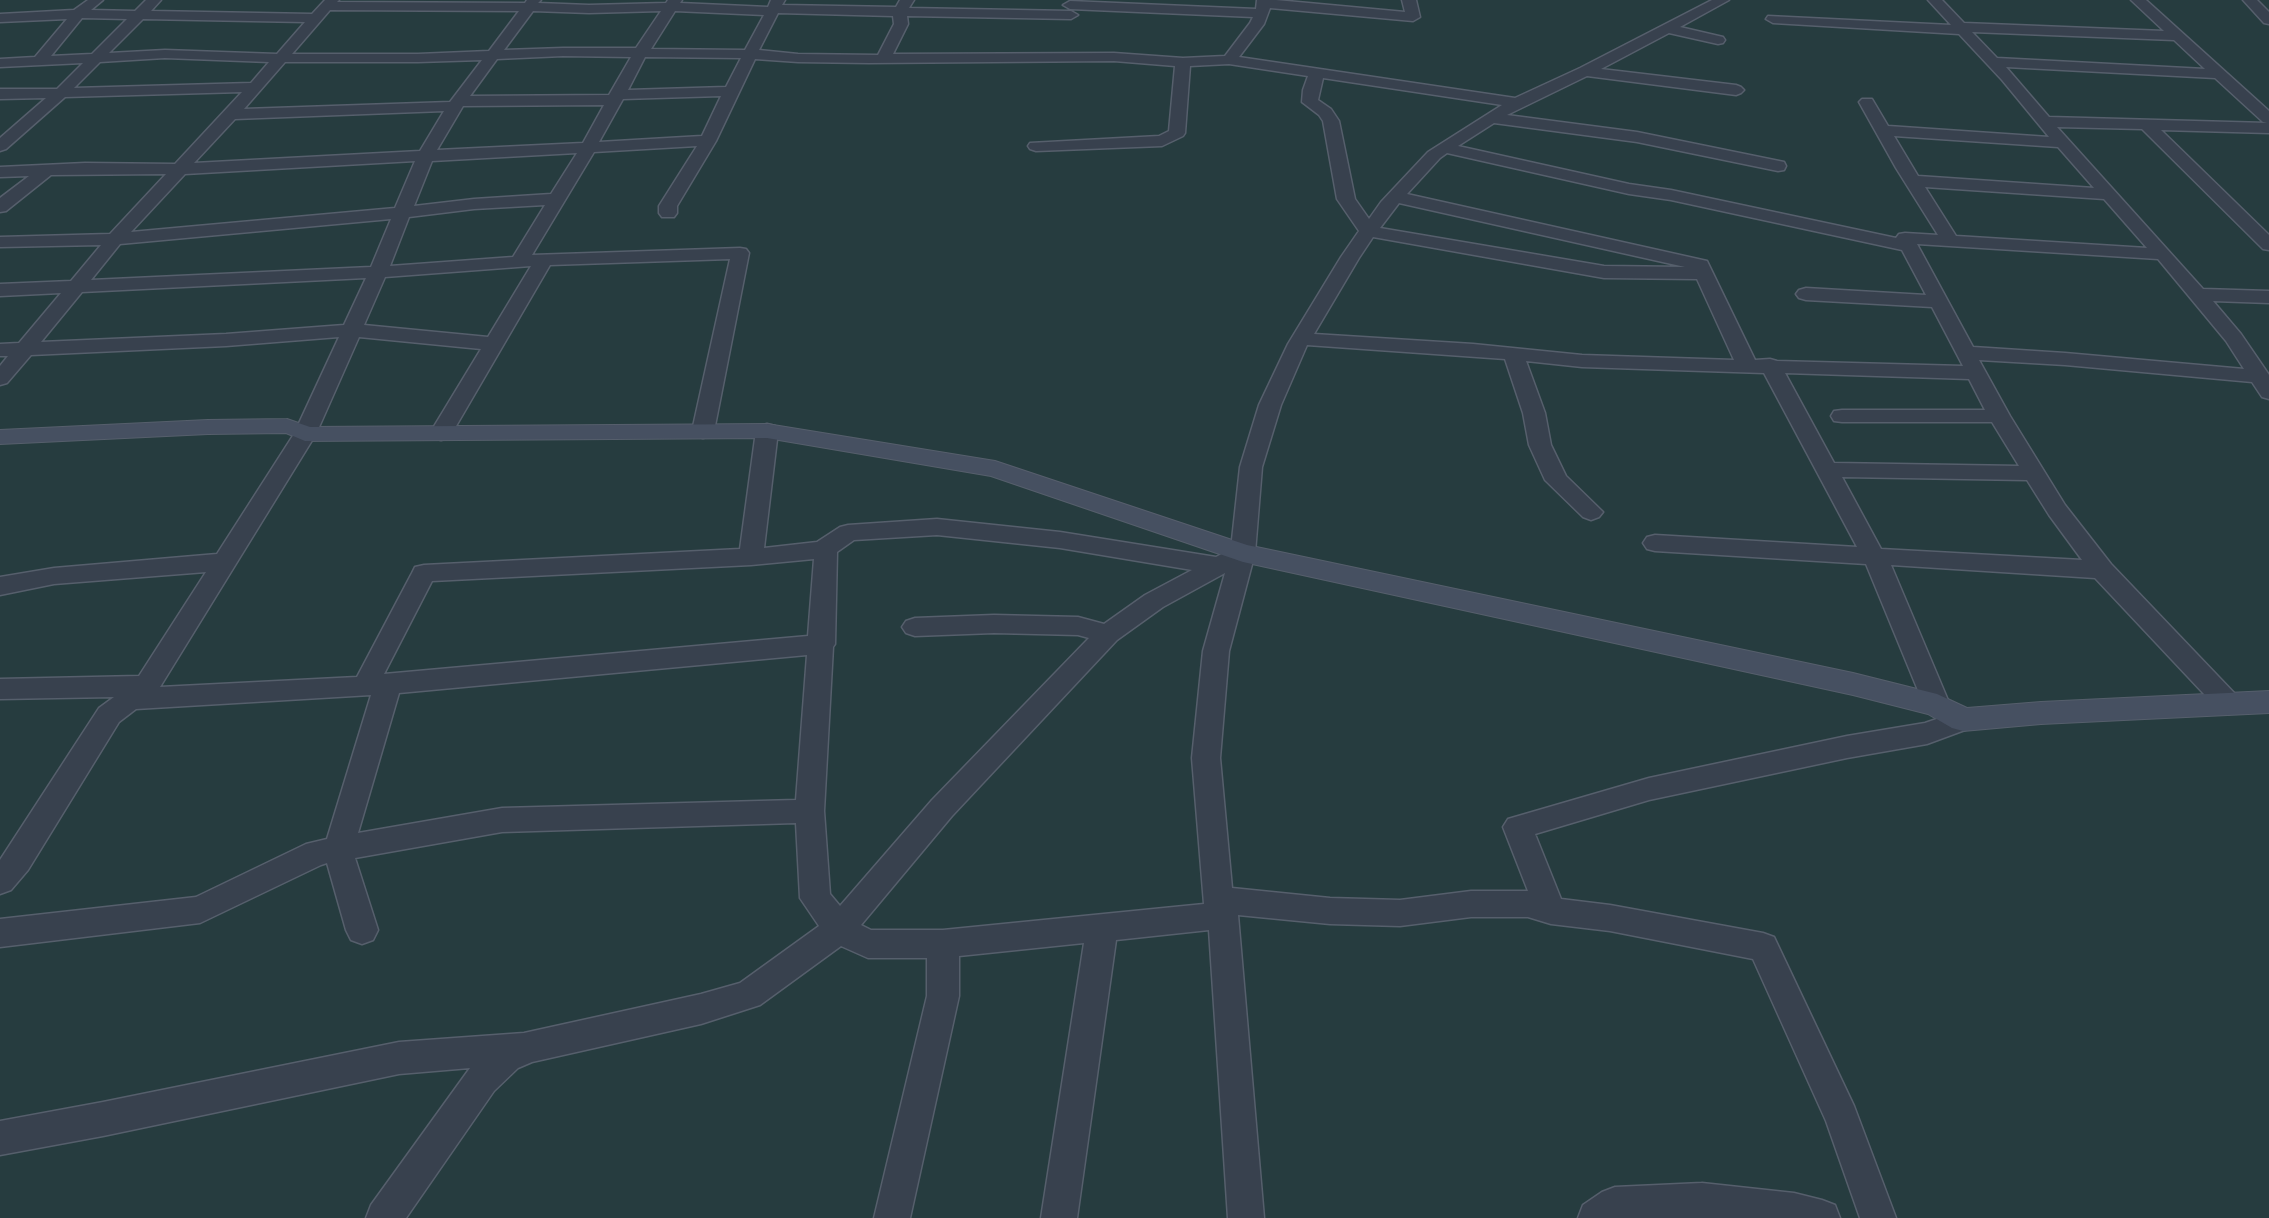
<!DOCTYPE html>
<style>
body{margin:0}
canvas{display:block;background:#242f3e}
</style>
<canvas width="2269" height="1218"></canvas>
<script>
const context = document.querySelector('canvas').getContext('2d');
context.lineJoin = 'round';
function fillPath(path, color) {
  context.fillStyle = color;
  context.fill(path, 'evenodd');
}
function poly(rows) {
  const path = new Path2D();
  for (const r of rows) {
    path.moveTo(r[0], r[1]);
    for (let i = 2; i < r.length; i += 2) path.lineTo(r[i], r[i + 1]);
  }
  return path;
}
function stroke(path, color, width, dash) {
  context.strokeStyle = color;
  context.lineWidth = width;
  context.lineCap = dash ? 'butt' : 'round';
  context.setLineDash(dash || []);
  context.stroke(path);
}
fillPath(poly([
 [0,0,2269,0,2269,1218,0,1218]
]), '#263c3f');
const street = poly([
 [88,0,103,0,91,10,135,11,146,0,161,0,151,11,312,14,325,0,339,0,337,2,525,3,527,0,541,0,538,3,589,5,666,3,668,0,682,0,680,3,768,7,771,0,785,0,782,5,896,7,900,0,914,0,909,8,1071,11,1078,15,1071,19,907,16,908,24,893,54,1114,53,1183,58,1225,56,1250,23,1253,17,1070,9,1063,5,1070,1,1256,9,1257,0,1276,0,1405,12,1402,0,1416,0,1420,17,1413,21,1270,8,1264,24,1239,57,1515,98,1580,68,1712,0,1729,0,1680,27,1723,37,1725,40,1723,43,1718,44,1669,33,1601,69,1736,85,1741,87,1744,90,1741,93,1736,95,1587,76,1507,115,1637,132,1784,162,1786,166,1784,170,1778,171,1637,142,1494,123,1458,146,1629,184,1671,190,1896,238,1899,234,1905,233,1938,235,1896,168,1859,102,1862,99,1872,99,1888,126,2049,137,2002,80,1959,34,1773,23,1766,19,1768,16,1951,25,1928,0,1942,0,1964,23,2164,31,2131,0,2146,0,2269,111,2269,133,2161,130,2269,235,2269,250,2263,249,2142,129,2057,127,2203,289,2269,291,2269,303,2213,301,2241,334,2269,375,2269,399,2262,397,2252,382,2065,365,1979,360,2010,416,2065,505,2111,564,2238,697,2242,704,2238,711,2229,714,2220,711,2095,578,1891,565,1950,705,1946,712,1937,715,1928,712,1924,705,1866,564,1655,551,1647,549,1643,543,1647,537,1655,535,1857,547,1764,373,1582,367,1526,361,1545,413,1551,445,1566,476,1603,512,1599,517,1591,520,1583,517,1545,480,1529,445,1523,413,1505,359,1307,345,1281,405,1262,467,1255,553,1229,651,1220,758,1232,888,1330,898,1400,900,1471,891,1528,891,1503,827,1508,819,1649,778,1847,736,1925,723,1963,710,1973,713,1977,720,1973,727,1927,744,1847,758,1649,800,1535,834,1561,899,1610,905,1763,933,1774,937,1854,1106,1896,1218,1860,1218,1826,1121,1753,959,1610,931,1551,924,1528,917,1471,917,1400,926,1330,924,1238,915,1264,1218,1228,1218,1209,930,1116,940,1077,1218,1041,1218,1084,943,959,956,959,996,910,1218,874,1218,927,996,927,958,868,958,841,946,760,1005,701,1024,532,1062,518,1068,494,1091,406,1218,366,1218,371,1205,470,1068,399,1074,103,1136,0,1155,0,1121,103,1102,399,1042,524,1033,701,994,740,983,819,926,800,898,796,823,502,832,355,858,378,930,373,940,362,944,351,940,346,930,327,863,321,865,200,923,0,947,0,919,196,897,306,844,327,839,371,695,136,709,119,722,28,870,11,890,0,894,0,860,99,708,114,697,0,699,0,679,139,676,206,572,54,584,0,595,0,577,54,568,217,554,294,434,339,337,226,346,31,355,7,383,0,385,0,366,8,356,0,356,0,344,19,343,61,293,0,296,0,284,71,281,101,245,0,247,0,237,110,234,166,174,51,175,6,211,0,212,0,198,29,176,0,177,0,167,85,163,175,164,242,92,65,97,6,149,0,151,0,138,46,98,0,99,0,89,57,89,83,63,0,67,0,59,35,57,67,19,0,22,0,14,74,10,88,0],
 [330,10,519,11,489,51,418,54,292,54,330,10],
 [533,11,589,13,661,11,636,48,563,48,504,50,533,11],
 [675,11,764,15,745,50,651,49,675,11],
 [778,13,893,16,894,24,878,55,798,54,759,50,778,13],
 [82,18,127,19,92,54,51,56,82,18],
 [143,19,305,22,277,54,165,50,109,53,143,19],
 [1972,32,2174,40,2205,69,1997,58,1972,32],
 [563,56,631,57,609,95,470,96,497,59,563,56],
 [645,57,741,58,726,87,628,90,645,57],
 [165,58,269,62,251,83,74,88,100,62,165,58],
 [755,59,798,62,869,63,1114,61,1175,66,1169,131,1159,136,1030,143,1028,146,1030,149,1036,151,1162,146,1183,136,1185,133,1190,66,1229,64,1308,76,1303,90,1302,102,1319,115,1323,121,1337,199,1359,231,1341,257,1288,344,1259,405,1240,467,1231,549,1216,557,1060,532,937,519,848,525,840,527,817,542,764,548,778,431,775,426,767,424,759,426,756,431,740,549,424,565,415,567,412,573,357,677,160,687,316,434,359,337,481,349,430,433,433,438,441,440,449,438,452,433,550,265,730,259,692,431,695,436,703,438,711,436,714,431,749,253,746,249,740,248,532,255,594,152,697,146,659,206,659,213,662,217,674,217,677,213,677,206,716,141,755,59],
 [482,60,450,102,244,109,285,62,418,62,482,60],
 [2006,67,2215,78,2263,122,2267,123,2049,117,2006,67],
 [1323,78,1502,105,1428,152,1381,202,1369,219,1355,199,1339,121,1331,109,1318,100,1323,78],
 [721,96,702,136,599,142,623,99,721,96],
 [604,105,583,143,437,150,463,106,604,105],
 [444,111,420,151,194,163,235,119,444,111],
 [1894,136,2058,147,2094,188,1918,176,1894,136],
 [577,153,551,194,474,199,414,206,432,161,577,153],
 [1447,153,1629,194,1671,200,1902,250,1926,295,1806,288,1799,290,1796,294,1799,298,1806,300,1932,307,1963,366,1777,361,1770,359,1755,360,1707,261,1407,194,1440,158,1447,153],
 [415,161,395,208,131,232,185,174,415,161],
 [1925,187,2104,199,2147,248,1956,236,1925,187],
 [1399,203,1685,267,1604,266,1380,228,1399,203],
 [545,205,513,257,390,266,409,217,474,209,545,205],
 [391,219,371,267,91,280,120,244,391,219],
 [1373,237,1604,278,1697,279,1734,360,1582,355,1473,344,1314,334,1359,258,1373,237],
 [1917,244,2158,259,2226,341,2244,369,2065,353,1973,347,1917,244],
 [531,266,488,337,364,325,385,277,531,266],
 [366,278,344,325,226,334,41,342,82,292,366,278],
 [1785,373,1969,379,1985,410,1842,410,1834,411,1831,416,1834,421,1842,422,1992,422,2019,466,1834,463,1785,373],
 [1842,477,2027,480,2049,515,2082,560,1881,549,1842,477],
 [937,535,1060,548,1192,570,1145,595,1104,624,1078,617,994,615,915,618,906,621,902,627,906,633,915,636,994,633,1078,635,1089,638,932,800,840,906,830,894,824,811,833,647,835,644,837,552,854,540,937,535],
 [814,559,808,636,384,674,432,581,751,565,814,559],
 [1225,573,1203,651,1192,758,1204,904,943,930,871,930,861,925,952,816,1117,640,1163,607,1225,573],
 [807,655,796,800,502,808,358,833,399,693,807,655],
 [2243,0,2257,0,2269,12,2269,24,2264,23,2243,0],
 [1702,1183,1794,1193,1822,1200,1835,1205,1840,1218,1578,1218,1583,1205,1602,1192,1615,1187,1702,1183]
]);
const secondary = poly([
 [287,419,310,427,767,424,995,461,1247,545,1853,673,1937,694,1967,708,2041,702,2269,691,2269,713,2041,724,1963,731,1952,728,1928,714,1853,695,1243,562,991,476,767,438,305,441,286,433,208,434,0,444,0,430,208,420,287,419]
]);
stroke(street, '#565f6c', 3);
stroke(secondary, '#565f6c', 2);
fillPath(street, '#38414e');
fillPath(secondary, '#465061');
</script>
